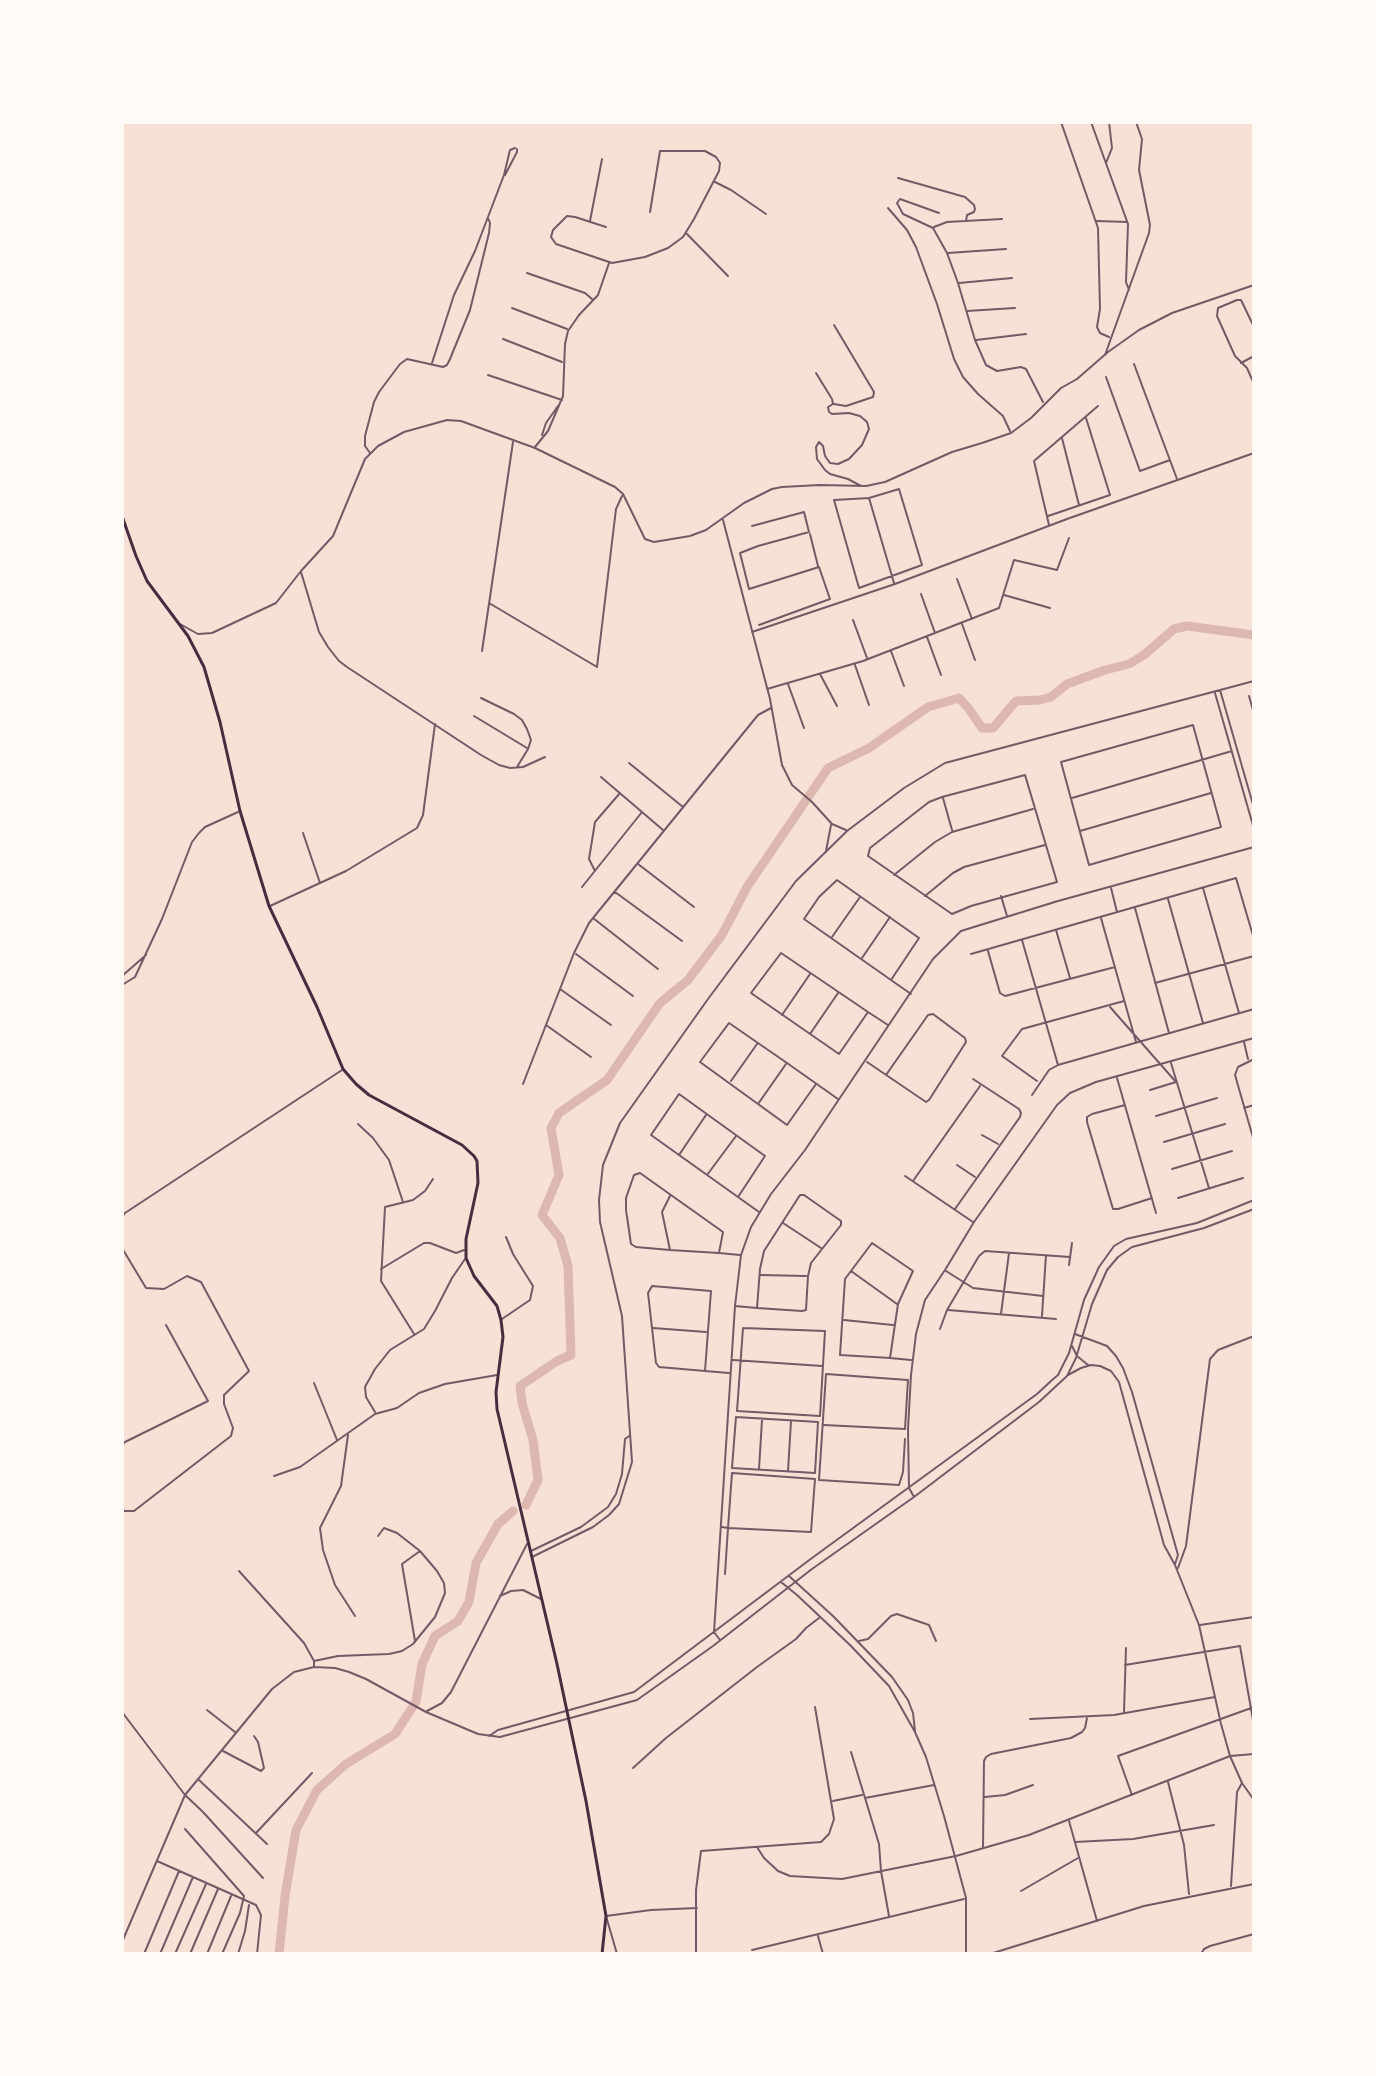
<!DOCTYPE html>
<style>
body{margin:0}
#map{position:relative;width:1376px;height:2076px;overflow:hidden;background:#f7e1d7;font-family:Signika,sans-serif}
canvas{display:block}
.frame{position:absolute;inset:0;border:124px solid #fffaf5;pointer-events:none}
</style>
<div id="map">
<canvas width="1376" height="2076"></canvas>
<div class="frame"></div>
</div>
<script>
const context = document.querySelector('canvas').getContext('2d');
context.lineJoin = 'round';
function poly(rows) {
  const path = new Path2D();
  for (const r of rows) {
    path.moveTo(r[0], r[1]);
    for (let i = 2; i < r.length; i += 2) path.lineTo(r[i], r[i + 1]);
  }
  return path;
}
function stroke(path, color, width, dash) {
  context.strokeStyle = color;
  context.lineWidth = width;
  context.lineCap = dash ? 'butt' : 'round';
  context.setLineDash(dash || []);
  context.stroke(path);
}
stroke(poly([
 [526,1505,538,1480,533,1440,522,1403,520,1386,557,1361,571,1355,568,1266,560,1238,542,1215,559,1175,551,1128,559,1113,607,1080,660,1003,688,980,722,935,747,887,828,768,869,748,928,707,959,698,969,709,982,728,993,728,1016,701,1040,700,1051,697,1067,684,1105,670,1129,664,1144,655,1174,629,1187,626,1254,635],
 [279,1954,285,1896,296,1830,317,1790,346,1764,395,1734,416,1702,422,1664,435,1636,458,1621,469,1602,476,1563,498,1524,513,1511]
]), '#dcb8b0', 9);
stroke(poly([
 [1061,122,1098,228,1100,309,1097,327,1100,333,1109,337],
 [1091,122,1128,224,1126,282,1129,290],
 [1106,163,1112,148,1109,122],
 [505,175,517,152,517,149],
 [898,178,965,197,974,205,975,209,974,212,967,215,966,221],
 [715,182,731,190,766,214],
 [888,208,907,230,916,247,937,304,954,359,963,377,978,394,1003,416,1010,431],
 [939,213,900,199,897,203,903,214,933,228,947,253,958,283,975,340,986,365,997,371,1021,367,1026,369,1043,402],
 [590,221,602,159],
 [1097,221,1127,222],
 [606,227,575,217,567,216,553,230,551,237,556,244,612,263,645,257,668,248,683,237,694,219,719,171,720,163,716,157,705,151,660,151,650,212],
 [934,227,947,222,1002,219],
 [687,234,728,276],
 [948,253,1006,249],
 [527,273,585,293,592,299],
 [959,283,1012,278],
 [512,308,567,329],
 [967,311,1015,308],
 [1254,327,1241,300,1237,300,1218,308,1217,316,1235,356,1247,368,1254,384],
 [503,339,562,362],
 [976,340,1026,334],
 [1105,355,1149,233,1150,225,1139,170,1142,139,1136,122],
 [432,363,454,295,475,251,504,175,510,150,515,148],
 [1241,363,1254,356],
 [1134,364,1177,479],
 [816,373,832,399,833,404,828,407,829,412,832,414,849,413,860,416,867,422,869,429,862,445,849,459,838,464,830,463,825,456,823,446,819,442,816,447,817,459,825,470,830,474,848,479,861,486],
 [488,375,562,400],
 [1106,377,1140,471,1170,460],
 [834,404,846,406,873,397,874,392,834,325],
 [542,435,546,423,558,406],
 [1062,438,1079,505],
 [535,447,548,431,563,396,565,344,568,331,579,315,598,295,609,263],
 [370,453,365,446,365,436,374,402,379,392,400,364,407,359,443,367,447,365,450,359,470,310,489,233,490,223,488,218],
 [899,489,922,565,859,588,834,500,869,498,899,489],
 [869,498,894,583],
 [1048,516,1110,495,1086,418],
 [723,520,770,699,782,765,792,785,812,802,832,824,846,830],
 [1049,525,1034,461,1098,406],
 [752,526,804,512,809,532,758,546,740,553,749,589,819,567,830,599,759,625],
 [810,534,818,566],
 [301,572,319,632,328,647,339,661,347,667,481,755,499,765,510,768,523,767,545,757],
 [957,579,972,619],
 [921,594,935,633],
 [1004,595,1050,608],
 [489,603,597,667,616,509,622,496],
 [853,620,867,658],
 [180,624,198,634,212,633,276,603,301,571,333,536,365,459,378,446,404,432,447,420,461,421,535,448,615,487,623,494,645,539,654,542,690,536,706,530,744,503,772,489,782,487,820,485,866,486,885,482,952,452,982,443,1011,433,1031,418,1061,388,1077,379,1108,352,1139,330,1172,313,1254,285],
 [962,624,975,660],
 [752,632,895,584,1067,519,1254,453],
 [927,637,941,675],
 [482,651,513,442],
 [891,651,904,686],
 [855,665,869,705],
 [820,674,837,706],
 [788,684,804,728],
 [767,689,863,661,999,608,1014,560,1057,570,1069,538],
 [1220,690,1254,808],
 [1215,693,1254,829],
 [1249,696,1254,714],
 [481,698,514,714,522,720,527,729,531,740,528,749,517,767],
 [474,716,527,748],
 [1193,725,1221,827,1089,865,1061,762,1193,725],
 [629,763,683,807],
 [1025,775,1057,882,971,906,952,914,868,856,870,848,929,802,942,797,1025,775],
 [601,777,663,830],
 [943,798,952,830],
 [1072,798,1232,751],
 [1080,831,1211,793],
 [303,833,320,883],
 [826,851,831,825],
 [638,864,694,907],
 [595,871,589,859,595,822,620,793],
 [894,875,935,842,952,832,1033,809],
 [582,887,642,812],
 [1111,888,1117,912],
 [1203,888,1239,1013],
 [615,892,682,941],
 [925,896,953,873,964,867,1045,845],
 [1001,896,1007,916],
 [1168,899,1203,1023],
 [270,906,346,871,417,828,423,815,435,724],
 [1135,908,1169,1033],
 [593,918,658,969],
 [1101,918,1136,1042],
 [1056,930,1070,978],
 [832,937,860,897],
 [1022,940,1058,1065],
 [988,951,1000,993,1005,996,1115,967],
 [576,954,633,996],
 [971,954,1236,878,1254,939],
 [862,958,890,917],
 [122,976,146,955],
 [891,980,919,938,837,880,819,897,804,919,891,980,911,994],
 [1155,983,1254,956],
 [122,985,135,977,162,919,192,842,199,833,205,827,238,812],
 [560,989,611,1025],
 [1110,1007,1176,1082,1150,1090],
 [868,1012,839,1054,751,993,781,953,868,1012,888,1025],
 [782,1015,810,974],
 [546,1025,591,1057],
 [810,1034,838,993],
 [1244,1042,1248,1059],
 [1254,1059,1238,1067,1235,1075,1254,1141],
 [867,1062,926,1102,929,1100,966,1042,965,1038,933,1014,928,1015,886,1075],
 [1171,1063,1209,1188],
 [1117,1078,1156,1213],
 [731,1081,757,1044],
 [1037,1081,1002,1056,1022,1029,1124,1001],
 [523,1084,574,953,589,923,758,715,771,708],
 [816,1084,787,1125,700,1062,729,1023,787,1063,838,1099],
 [1032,1095,1049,1070,1058,1065,1254,1009],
 [758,1104,786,1064],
 [1125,1105,1092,1114,1087,1117,1087,1122,1113,1209,1118,1209,1152,1198],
 [1244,1108,1254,1105],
 [1156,1116,1217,1098],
 [358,1124,373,1138,389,1160,403,1202],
 [982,1135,998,1144],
 [1164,1142,1225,1124],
 [679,1155,706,1115],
 [957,1165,975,1177],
 [1172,1169,1232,1151],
 [707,1175,736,1136],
 [905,1176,973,1222],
 [913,1181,980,1086],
 [738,1197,765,1156,679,1094,651,1135,759,1212],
 [1178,1198,1243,1178],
 [955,1209,1020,1117,1021,1113,1019,1109,973,1079],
 [122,1217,125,1213,342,1070],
 [783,1223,821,1248],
 [122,1248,146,1288,164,1289,187,1276,201,1282,249,1371,224,1395,224,1404,233,1428,231,1436,134,1511,124,1511,122,1508],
 [670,1250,662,1212,670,1196],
 [719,1253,723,1232,640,1173,634,1175,626,1198,626,1210,631,1244,636,1247,670,1250,719,1253,740,1255],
 [1069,1265,1072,1243],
 [381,1269,424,1243,430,1243,456,1253,464,1250],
 [851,1271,897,1304],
 [946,1271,973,1288,1043,1296],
 [761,1275,806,1276],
 [735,1306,757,1308,802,1311,806,1310,808,1276,811,1263,841,1225,841,1221,804,1195,800,1195,764,1251,760,1269,757,1308],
 [948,1310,1056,1319],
 [1001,1314,1009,1253],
 [1042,1316,1046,1255],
 [502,1319,530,1300,533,1286,513,1254,506,1237],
 [844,1320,893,1325],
 [653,1328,706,1332],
 [743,1328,825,1331,820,1416,737,1411,743,1328],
 [940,1329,947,1310,979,1256,985,1251,1070,1257],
 [414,1334,381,1281,385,1207,413,1200,425,1191,433,1179],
 [1075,1334,1107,1346,1116,1356,1123,1368,1132,1392,1178,1555,1175,1564],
 [1072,1346,1077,1356,1088,1365],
 [890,1358,898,1304,913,1271,872,1243,845,1279,840,1355,890,1358,911,1360],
 [733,1360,822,1366],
 [705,1371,711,1291,652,1286,648,1293,656,1363,659,1367,705,1371,729,1373],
 [1068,1375,1081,1368,1091,1365,1100,1366,1111,1371,1119,1382,1164,1545,1175,1565,1199,1625,1221,1724,1230,1756,1242,1783,1254,1800],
 [314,1383,337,1440],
 [375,1412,366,1397,365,1387,375,1369,390,1350,424,1329,435,1311,452,1278,465,1259],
 [736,1417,818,1422,815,1473,732,1468,736,1417],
 [824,1425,905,1429],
 [905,1429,908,1380,826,1374,819,1480,899,1485,903,1472,905,1439],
 [348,1435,341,1486,320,1528,323,1550,335,1585,355,1616],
 [122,1445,125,1442,208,1401,166,1325],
 [759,1469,762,1420],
 [788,1471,791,1421],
 [274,1476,300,1467,375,1414,397,1408,419,1393,445,1384,497,1375],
 [914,1497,909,1488,908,1429,911,1375,916,1334,925,1300,945,1270,974,1222,1057,1105,1070,1093,1096,1082,1254,1038],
 [722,1527,728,1528,811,1532,815,1479,732,1473,728,1528,725,1574],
 [531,1551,581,1527,608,1507,616,1494,622,1474,625,1439,629,1436],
 [532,1557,593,1527,609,1515,619,1504,632,1462,622,1316,600,1222,599,1200,603,1165,620,1123,708,999,796,881,847,831,904,788,945,763,1254,681],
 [1178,1568,1186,1546,1210,1359,1218,1350,1254,1336],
 [239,1571,304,1643,314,1661,314,1666],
 [789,1576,833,1616,892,1677,908,1700,913,1713,915,1731],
 [781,1582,797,1595,850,1645,889,1686,915,1732,926,1757,944,1816,966,1898,966,1954],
 [500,1596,511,1591,523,1590,541,1599],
 [1200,1625,1254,1617],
 [720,1640,714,1632,735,1306,741,1255,751,1227,771,1194,805,1150,933,959,961,931,1058,901,1254,847],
 [415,1641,402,1564,420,1551],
 [859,1641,868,1639,891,1616,897,1614,929,1625,936,1641],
 [314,1661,338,1656,389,1654,402,1651,413,1644,435,1617,445,1593,444,1583,437,1571,420,1551,397,1533,384,1528,378,1536],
 [1125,1665,1240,1646,1254,1726],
 [207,1710,235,1732],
 [427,1711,442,1703,451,1692,527,1544],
 [122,1712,185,1795,203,1812,263,1878],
 [1124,1712,1126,1648],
 [1030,1719,1114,1715,1215,1697],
 [489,1736,498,1730,634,1692,812,1558,1037,1394,1051,1381,1058,1375,1069,1353,1084,1300,1099,1267,1114,1246,1126,1239,1197,1223,1254,1200],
 [223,1751,261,1771,264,1768,258,1742,254,1736],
 [851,1752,879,1844,881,1871,889,1916],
 [633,1768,666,1738,757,1667,796,1639,806,1628,819,1618],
 [199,1780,267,1844],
 [1168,1782,1184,1845,1189,1894],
 [1132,1795,1118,1756,1254,1707],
 [985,1797,1005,1795,1033,1785],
 [865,1798,934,1785],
 [833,1801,862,1795],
 [1069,1821,1097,1921],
 [185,1829,244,1896,240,1913,222,1954],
 [256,1833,312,1773],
 [1075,1842,1133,1839,1214,1825],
 [757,1847,764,1858,778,1871,790,1876,842,1879,956,1856,1029,1835,1230,1756,1254,1754],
 [983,1847,984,1761,986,1757,991,1754,1071,1738,1082,1732,1085,1728,1087,1718],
 [157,1861,256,1905,261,1915,257,1954],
 [1231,1886,1237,1792,1242,1783],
 [1021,1891,1078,1858],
 [818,1936,823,1954],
 [122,1942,185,1795,272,1689,294,1672,314,1667,335,1668,349,1672,366,1679,426,1712,478,1734,500,1737,637,1700,713,1646,812,1569,914,1497,1039,1402,1067,1376,1076,1358,1092,1304,1107,1270,1118,1257,1132,1247,1204,1228,1254,1209],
 [752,1950,964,1899],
 [144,1954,179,1871],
 [160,1954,193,1877],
 [175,1954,206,1884],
 [190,1954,218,1889],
 [207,1954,231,1896],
 [238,1954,245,1931,249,1905],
 [617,1954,606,1916,651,1910,697,1908],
 [696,1954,696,1890,701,1851,821,1842,829,1834,834,1819,815,1707],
 [990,1954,1144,1906,1254,1884],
 [1201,1954,1204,1949,1210,1946,1254,1934]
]), '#755966', 2);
stroke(poly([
 [122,516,136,556,147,581,188,636,204,667,220,722,240,811,269,906,317,1007,343,1069,356,1084,369,1095,462,1145,474,1156,477,1161,478,1183,466,1239,466,1258,474,1276,497,1306,501,1320,503,1337,496,1392,497,1409,557,1664,586,1801,606,1916,602,1954]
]), '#4a2c40', 3);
</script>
